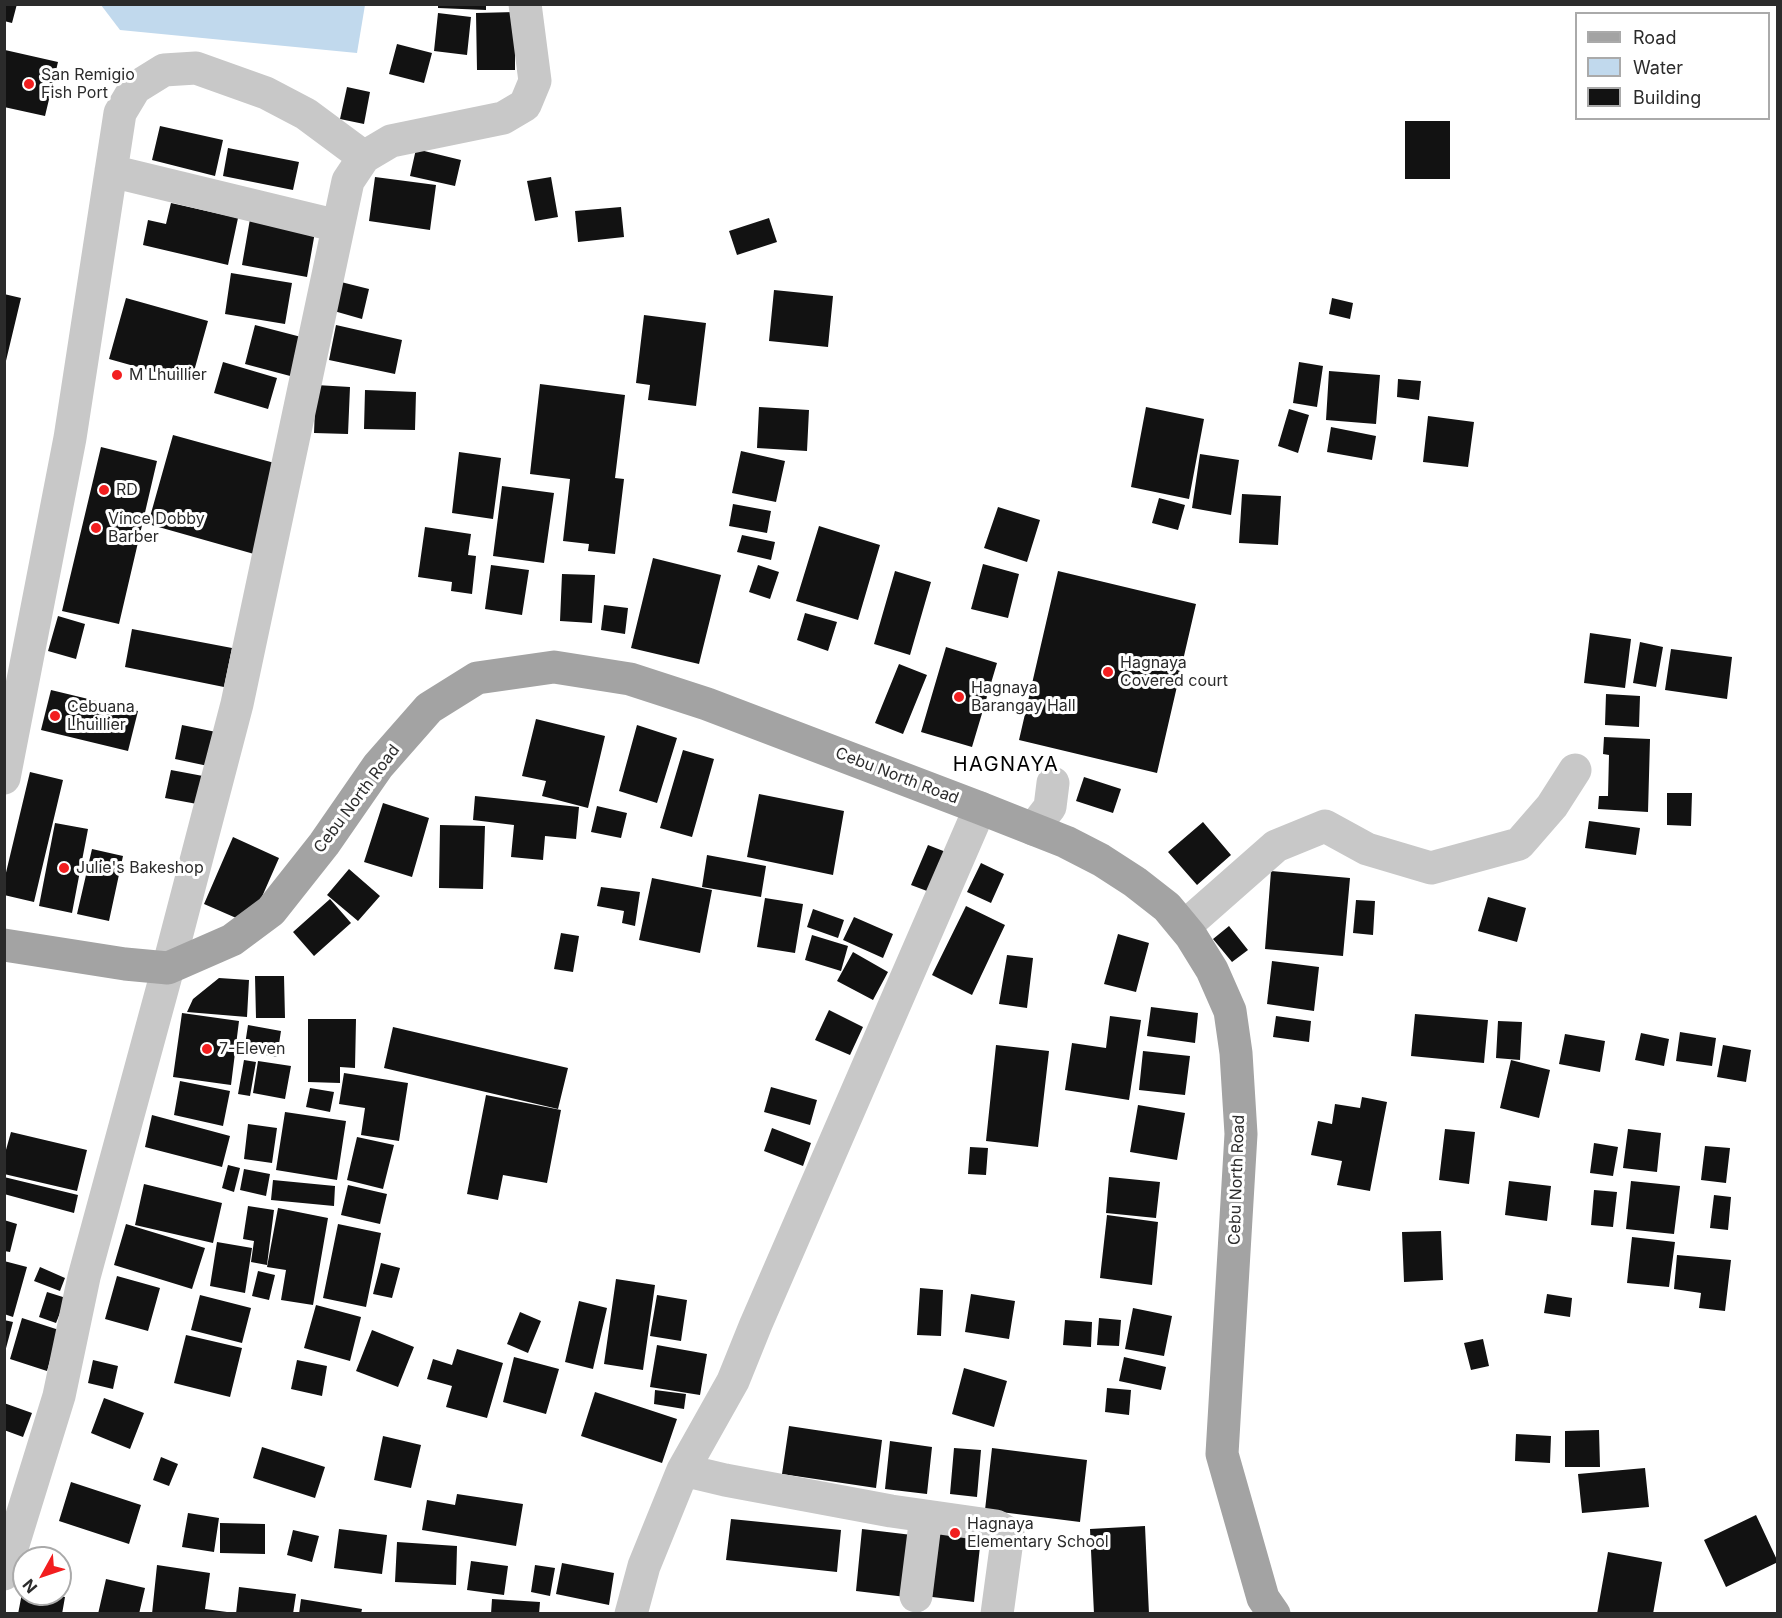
<!DOCTYPE html>
<style>
body{margin:0}
#map{position:relative;width:1782px;height:1618px;overflow:hidden;background:#fff;font-family:Inter,sans-serif}
canvas{display:block}
.frame{position:absolute;inset:0;border:6px solid #2b2b2b;pointer-events:none}
.legend{position:absolute;left:1575px;top:12px;width:195px;height:108px;box-sizing:border-box;background:#fff;border:2px solid #aaa;margin:0;padding:8px 10px;list-style:none;font-size:18px;color:#2b2b2b}
.legend li{display:flex;align-items:center;gap:12px;height:30px}
.legend b{width:30px;border:2px solid #aaa}
.north{position:absolute;left:12px;top:1546px;width:60px;height:60px;box-sizing:border-box;background:#fff;border:2px solid #aaa;border-radius:50%;rotate:230deg;font-size:16px;font-weight:700;line-height:24px;text-align:center;color:#2b2b2b}
.north::after{content:'';display:block;margin:auto;width:21px;height:27px;background:#f21e1f;clip-path:polygon(50% 0,100% 100%,50% 72%,0 100%)}
</style>
<div id="map">
<canvas width="1782" height="1618"></canvas>
<div class="frame"></div>
<ul class="legend">
<li><b style="height:8px;background:#a3a3a3"></b>Road</li>
<li><b style="height:16px;background:#c1d9ed"></b>Water</li>
<li><b style="height:16px;background:#121212"></b>Building</li>
</ul>
<div class="north">N</div>
</div>
<script>
const context = document.querySelector('canvas').getContext('2d');
context.lineJoin = 'round';
function fillPath(path, color) {
  context.fillStyle = color;
  context.fill(path, 'evenodd');
}
function poly(rows) {
  const path = new Path2D();
  for (const r of rows) {
    path.moveTo(r[0], r[1]);
    for (let i = 2; i < r.length; i += 2) path.lineTo(r[i], r[i + 1]);
  }
  return path;
}
function stroke(path, color, width, dash) {
  context.strokeStyle = color;
  context.lineWidth = width;
  context.lineCap = dash ? 'butt' : 'round';
  context.setLineDash(dash || []);
  context.stroke(path);
}
function drawText(font, color, halo, rows, align = 'center') {
  context.font = font + ' Inter,sans-serif';
  context.lineWidth = 6;
  context.setLineDash([]);
  context.textBaseline = 'middle';
  context.strokeStyle = halo;
  context.fillStyle = color;
  for (const [text, x, y, turn = 0] of rows) {
    context.save();
    context.translate(x, y);
    context.rotate((+turn || 0) * Math.PI / 180);
    context.textAlign = isNaN(turn) ? turn : align;
    if (halo) context.strokeText(text, 0, 0);
    context.fillText(text, 0, 0);
    context.restore();
  }
}
fillPath(poly([
 [101,5,365,5,357,53,120,30]
]), '#c1d9ed');
fillPath(poly([
 [4,4,17,4,12,23,4,21],
 [438,4,486,4,486,10,438,8],
 [515,12,515,70,477,70,476,13],
 [438,13,471,17,467,55,434,51],
 [397,44,432,53,424,83,389,74],
 [5,50,58,62,45,116,4,107],
 [347,87,370,92,364,124,340,119],
 [1405,121,1450,121,1450,179,1405,179],
 [160,126,223,140,215,176,152,160],
 [228,148,299,162,293,190,223,176],
 [416,149,461,160,455,186,410,176],
 [375,177,436,185,430,230,369,221],
 [551,177,558,217,535,221,527,181],
 [171,203,238,218,228,265,143,245,148,220,166,224],
 [621,207,624,237,578,242,575,211],
 [769,218,777,242,737,255,729,231],
 [250,219,315,232,307,277,242,265],
 [231,273,292,283,285,324,225,314],
 [341,282,369,289,362,319,334,311],
 [774,290,833,296,828,347,769,341],
 [4,294,21,298,5,365,4,364],
 [126,298,208,321,191,382,109,359],
 [1332,298,1353,303,1350,319,1329,314],
 [644,315,706,323,696,406,648,400,650,385,636,383],
 [255,325,305,338,294,377,245,364],
 [336,325,402,340,395,374,329,360],
 [223,362,277,378,268,409,214,393],
 [1299,362,1323,366,1317,407,1293,403],
 [1329,371,1380,375,1376,424,1326,420],
 [1398,379,1421,381,1419,400,1397,397],
 [540,384,625,395,615,478,624,479,615,554,588,551,589,544,563,541,570,479,530,474],
 [316,385,350,387,348,434,314,433],
 [365,390,416,392,415,430,364,429],
 [759,407,809,410,807,451,757,448],
 [1146,407,1204,419,1189,499,1131,487],
 [1289,409,1309,415,1298,453,1278,446],
 [1428,416,1474,422,1468,467,1423,462],
 [1331,427,1376,436,1372,460,1327,452],
 [173,435,278,464,254,554,148,524],
 [101,447,157,461,119,624,62,611],
 [741,451,785,461,776,502,732,493],
 [459,452,501,458,493,519,452,513],
 [1200,454,1239,460,1231,515,1192,508],
 [502,486,554,493,544,563,493,556],
 [1242,494,1281,496,1278,545,1239,543],
 [1159,498,1185,505,1178,530,1152,523],
 [733,504,771,511,767,533,729,526],
 [998,507,1040,520,1027,562,984,548],
 [819,526,880,545,858,620,796,601],
 [425,527,471,534,468,555,476,556,472,594,451,591,452,582,418,577],
 [742,535,775,542,771,560,737,552],
 [653,558,721,575,699,664,631,648],
 [983,564,1019,574,1008,618,971,609],
 [491,565,529,570,522,615,485,609],
 [758,565,779,572,770,599,749,592],
 [895,571,931,582,910,655,874,644],
 [1058,571,1196,604,1157,773,1019,740],
 [562,574,595,575,592,623,560,621],
 [604,605,628,608,625,634,601,630],
 [805,613,837,622,828,651,797,640],
 [58,616,85,624,76,659,48,651],
 [132,629,232,648,224,687,125,667],
 [1590,633,1631,639,1625,688,1584,683],
 [1640,642,1663,647,1656,687,1633,683],
 [946,647,997,663,972,747,921,732],
 [1671,649,1732,657,1727,699,1665,690],
 [899,664,927,675,903,734,875,723],
 [51,690,138,711,128,751,41,730],
 [1606,694,1640,696,1639,727,1605,725],
 [536,719,605,736,588,808,542,796,546,781,522,776],
 [182,725,216,732,208,766,175,759],
 [637,725,677,738,657,803,619,791],
 [1604,737,1650,739,1648,812,1598,809,1599,796,1608,796,1609,755,1603,754],
 [683,750,714,759,692,837,660,828],
 [171,770,203,776,197,804,165,798],
 [30,772,63,780,34,902,4,895,4,881],
 [1084,777,1121,789,1113,813,1076,801],
 [1667,793,1692,793,1691,826,1667,825],
 [759,794,844,811,833,875,747,857],
 [475,796,579,807,576,839,545,836,543,860,511,857,514,825,473,820],
 [383,803,429,818,412,877,364,862],
 [597,806,627,813,621,838,591,832],
 [1589,821,1640,828,1636,855,1585,848],
 [1203,822,1231,855,1197,885,1168,852],
 [55,823,88,829,72,913,39,906],
 [440,825,485,826,483,889,439,888],
 [233,837,279,858,250,924,204,904],
 [928,845,951,854,935,894,911,885],
 [92,849,123,856,109,921,77,914],
 [707,855,766,866,761,897,702,887],
 [981,863,1004,874,991,903,967,892],
 [349,869,380,896,358,921,327,895],
 [1271,871,1350,878,1343,956,1265,949],
 [652,878,712,890,700,953,639,940],
 [601,887,640,892,635,926,622,923,624,911,597,906],
 [1488,897,1526,908,1517,942,1478,931],
 [765,898,803,904,795,953,757,947],
 [330,899,351,923,314,956,293,932],
 [1356,900,1375,901,1373,935,1353,933],
 [966,906,1005,925,972,995,932,975],
 [813,909,844,920,838,938,807,927],
 [854,917,893,934,883,958,843,940],
 [1229,926,1248,950,1232,962,1213,939],
 [561,933,579,936,573,972,554,969],
 [1118,934,1149,943,1136,992,1104,984],
 [812,935,848,946,841,971,805,960],
 [853,952,888,972,873,1000,837,981],
 [1007,955,1033,958,1027,1008,999,1004],
 [1272,961,1319,967,1314,1011,1267,1004],
 [255,976,284,976,285,1018,256,1018],
 [219,978,249,980,247,1017,187,1012,193,999],
 [1151,1007,1198,1013,1195,1043,1147,1036],
 [829,1010,863,1027,850,1055,815,1040],
 [182,1013,239,1021,231,1085,173,1077],
 [1415,1014,1488,1020,1484,1063,1411,1056],
 [1110,1016,1141,1020,1129,1100,1065,1090,1072,1043,1106,1048],
 [1276,1016,1311,1021,1309,1042,1273,1037],
 [308,1019,356,1019,355,1068,340,1067,340,1083,308,1082],
 [1498,1021,1522,1022,1520,1060,1496,1058],
 [248,1025,281,1031,277,1057,244,1051],
 [393,1027,568,1068,558,1109,384,1068],
 [1680,1032,1716,1038,1712,1066,1676,1061],
 [1641,1033,1669,1039,1664,1066,1635,1060],
 [1565,1034,1605,1041,1600,1072,1559,1064],
 [996,1045,1049,1051,1038,1147,986,1141],
 [1723,1045,1751,1050,1746,1082,1717,1077],
 [1143,1051,1190,1056,1185,1095,1139,1090],
 [244,1060,256,1062,250,1096,238,1094],
 [1511,1060,1550,1070,1539,1118,1500,1108],
 [258,1061,291,1066,285,1099,253,1093],
 [344,1073,408,1083,399,1141,361,1135,365,1108,339,1104],
 [180,1081,230,1091,223,1126,174,1115],
 [771,1087,817,1100,810,1125,764,1112],
 [310,1088,334,1092,330,1112,306,1107],
 [486,1095,561,1110,547,1183,503,1175,498,1200,467,1194],
 [1362,1097,1387,1102,1370,1191,1337,1185,1342,1161,1311,1155,1318,1121,1332,1124,1335,1104,1360,1108],
 [1138,1105,1185,1113,1177,1160,1130,1152],
 [285,1112,346,1121,337,1180,276,1170],
 [152,1115,230,1136,222,1167,145,1147],
 [248,1124,277,1128,272,1163,244,1159],
 [772,1128,811,1143,803,1166,764,1151],
 [1445,1129,1475,1132,1469,1184,1439,1180],
 [1628,1129,1661,1133,1657,1172,1623,1168],
 [11,1132,87,1150,77,1191,4,1174,4,1157],
 [357,1137,394,1145,383,1189,347,1180],
 [1594,1143,1618,1147,1613,1176,1590,1173],
 [1705,1146,1730,1148,1726,1183,1701,1180],
 [970,1147,988,1148,986,1175,968,1174],
 [228,1165,240,1168,234,1192,222,1188],
 [244,1169,270,1174,266,1196,240,1190],
 [4,1177,78,1195,74,1213,4,1194],
 [1109,1177,1160,1182,1156,1218,1106,1213],
 [273,1180,335,1186,334,1206,271,1200],
 [1509,1181,1551,1186,1547,1221,1505,1215],
 [1631,1181,1680,1186,1674,1234,1626,1229],
 [144,1184,222,1203,213,1243,135,1225],
 [348,1185,387,1194,380,1224,341,1215],
 [1594,1190,1617,1192,1613,1227,1591,1225],
 [1714,1195,1731,1197,1728,1230,1710,1228],
 [248,1206,274,1210,267,1265,251,1262,254,1241,243,1239],
 [278,1208,328,1218,313,1305,281,1300,286,1270,267,1267],
 [1107,1215,1158,1222,1152,1285,1100,1278],
 [4,1220,17,1224,10,1252,4,1251],
 [126,1224,205,1248,192,1289,114,1265],
 [338,1224,381,1233,366,1307,323,1298],
 [1441,1231,1443,1280,1404,1282,1402,1232],
 [1632,1237,1675,1242,1669,1287,1627,1283],
 [217,1242,252,1248,245,1293,210,1286],
 [1677,1255,1731,1260,1725,1311,1699,1308,1701,1293,1674,1289],
 [4,1261,27,1267,13,1317,4,1314],
 [381,1263,400,1268,392,1298,373,1294],
 [40,1267,65,1278,60,1291,34,1281],
 [258,1271,275,1275,269,1300,252,1296],
 [117,1276,160,1288,148,1331,105,1319],
 [616,1279,655,1285,643,1370,604,1364],
 [920,1288,943,1290,941,1336,917,1335],
 [47,1292,66,1298,56,1323,39,1317],
 [971,1294,1015,1301,1009,1339,965,1332],
 [1547,1294,1572,1298,1570,1317,1544,1313],
 [200,1295,251,1308,242,1343,191,1330],
 [657,1295,687,1300,681,1341,650,1336],
 [579,1301,607,1308,593,1369,565,1362],
 [316,1305,361,1317,350,1361,304,1348],
 [1133,1308,1172,1316,1164,1356,1125,1349],
 [520,1312,541,1321,528,1353,507,1344],
 [22,1318,59,1330,47,1371,10,1359],
 [1099,1318,1121,1320,1119,1346,1097,1345],
 [4,1320,13,1322,5,1352,4,1352],
 [1065,1320,1092,1322,1091,1347,1063,1345],
 [372,1330,414,1347,398,1387,356,1371],
 [186,1335,242,1348,230,1397,174,1383],
 [1483,1339,1489,1366,1471,1370,1464,1343],
 [657,1345,707,1354,700,1395,650,1387],
 [457,1349,503,1363,487,1418,446,1407,452,1386,427,1379,433,1359,452,1365],
 [514,1357,559,1369,546,1414,503,1402],
 [1124,1357,1166,1367,1161,1390,1119,1381],
 [93,1360,118,1366,113,1389,88,1383],
 [297,1360,327,1366,322,1396,291,1389],
 [964,1368,1007,1381,994,1427,952,1414],
 [1107,1388,1131,1390,1129,1415,1105,1412],
 [655,1390,686,1394,684,1409,654,1404],
 [595,1392,677,1419,662,1463,581,1436],
 [104,1398,144,1413,130,1449,91,1433],
 [4,1403,32,1413,23,1437,4,1430],
 [789,1426,882,1440,876,1488,782,1474],
 [1599,1430,1600,1467,1565,1467,1565,1431],
 [1516,1434,1551,1436,1550,1463,1515,1461],
 [383,1436,421,1445,411,1488,374,1480],
 [890,1441,932,1447,927,1494,885,1489],
 [262,1447,325,1467,315,1498,253,1478],
 [954,1448,981,1450,977,1497,950,1494],
 [992,1448,1087,1460,1080,1522,985,1510],
 [161,1457,178,1464,169,1486,153,1480],
 [1645,1468,1649,1507,1582,1513,1578,1474],
 [71,1482,141,1505,129,1544,59,1521],
 [457,1494,523,1504,516,1546,422,1530,427,1500,455,1505],
 [188,1513,219,1518,214,1552,182,1547],
 [1756,1515,1778,1562,1726,1587,1704,1540],
 [731,1519,841,1530,837,1572,726,1560],
 [220,1523,265,1524,265,1554,220,1553],
 [1145,1526,1149,1614,1094,1614,1090,1529],
 [339,1529,387,1535,382,1574,334,1568],
 [862,1529,912,1535,906,1597,856,1591],
 [293,1530,319,1536,312,1562,287,1555],
 [931,1531,981,1537,974,1602,924,1596],
 [397,1542,457,1546,456,1585,395,1582],
 [1608,1552,1662,1562,1653,1614,1597,1614],
 [471,1561,508,1566,504,1595,467,1590],
 [562,1563,614,1573,609,1605,556,1594],
 [157,1565,210,1573,205,1609,227,1612,227,1614,152,1614],
 [535,1565,555,1568,550,1596,531,1592],
 [106,1579,145,1588,139,1614,98,1614],
 [239,1587,296,1594,293,1614,236,1614],
 [23,1588,24,1594,47,1594,65,1597,62,1614,18,1614],
 [301,1599,362,1609,361,1614,299,1614],
 [492,1599,540,1602,539,1614,491,1614]
]), '#121212');
stroke(poly([
 [111,171,338,226],
 [4,778,70,438,120,113,135,88,164,70,196,68,266,93,306,114,364,157],
 [1033,829,1050,807,1053,783],
 [1184,927,1276,846,1325,826,1367,849,1431,868,1519,844,1552,806,1575,770],
 [683,1470,725,1480,891,1511,996,1526,1008,1533,997,1614],
 [4,1574,59,1396,84,1277,168,968,237,704,348,181,364,157,391,141,503,118,525,105,535,81,525,4],
 [916,1596,926,1516],
 [631,1614,644,1566,683,1470,733,1381,756,1324,980,808]
]), '#c8c8c8', 33);
stroke(poly([
 [4,945,125,964,168,968,232,940,271,911,324,844,378,766,429,708,477,678,554,667,630,679,707,704,980,808,1066,842,1101,860,1135,882,1167,907,1191,936,1212,970,1230,1011,1236,1053,1241,1134,1222,1454,1263,1598,1274,1614]
]), '#a3a3a3', 33);
for (const [x, y, r, color] of [
 [29,84,6,"#f21e1f"],
 [117,375,6,"#f21e1f"],
 [104,490,6,"#f21e1f"],
 [96,528,6,"#f21e1f"],
 [1108,672,6,"#f21e1f"],
 [959,697,6,"#f21e1f"],
 [55,716,6,"#f21e1f"],
 [64,868,6,"#f21e1f"],
 [207,1049,6,"#f21e1f"],
 [955,1533,6,"#f21e1f"]
]) {
  const dot = new Path2D();
  dot.arc(x, y, r, 0, 2 * Math.PI);
  context.fillStyle = color;
  context.fill(dot);
  stroke(dot, '#fff', 2);
}
drawText('16px', '#2b2b2b', '#fff', [
 ["San Remigio",41,75],
 ["Fish Port",41,93],
 ["M Lhuillier",129,375],
 ["RD",116,490],
 ["Vince Dobby",108,519],
 ["Barber",108,537],
 ["Hagnaya",1120,663],
 ["Covered court",1120,681],
 ["Hagnaya",971,688],
 ["Barangay Hall",971,706],
 ["Cebuana",67,707],
 ["Lhuillier",67,725],
 ["Julie's Bakeshop",76,868],
 ["7-Eleven",219,1049],
 ["Hagnaya",967,1524],
 ["Elementary School",967,1542]
], 'left');
drawText('16px', '#2b2b2b', '#fff', [
 ["Cebu North Road",897,776,21],
 ["Cebu North Road",357,799,-53],
 ["Cebu North Road",1237,1180,-88]
]);
context.letterSpacing = '1.5px';
drawText('20px', '#000', '#fff', [
 ["HAGNAYA",1006,765]
]);
context.letterSpacing = '0px';
</script>
